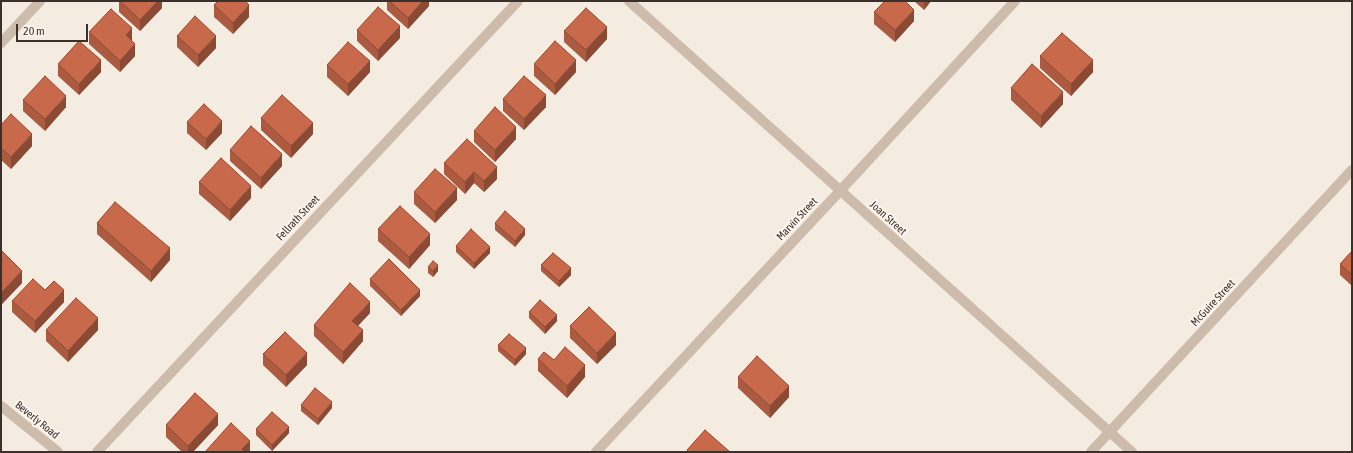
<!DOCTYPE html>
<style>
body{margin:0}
#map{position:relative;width:1353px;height:453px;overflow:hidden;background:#f4ebe1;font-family:"Asap Condensed",sans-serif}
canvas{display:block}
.frame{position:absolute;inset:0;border:2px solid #3b302b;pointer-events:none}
.scale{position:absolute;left:16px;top:24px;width:72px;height:18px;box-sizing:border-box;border:2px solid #3b302b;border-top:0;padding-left:5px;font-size:12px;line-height:14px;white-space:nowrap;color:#3b302b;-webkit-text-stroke:3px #fbf5ee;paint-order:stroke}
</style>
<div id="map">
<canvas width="1353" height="453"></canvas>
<div class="frame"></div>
<div class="scale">20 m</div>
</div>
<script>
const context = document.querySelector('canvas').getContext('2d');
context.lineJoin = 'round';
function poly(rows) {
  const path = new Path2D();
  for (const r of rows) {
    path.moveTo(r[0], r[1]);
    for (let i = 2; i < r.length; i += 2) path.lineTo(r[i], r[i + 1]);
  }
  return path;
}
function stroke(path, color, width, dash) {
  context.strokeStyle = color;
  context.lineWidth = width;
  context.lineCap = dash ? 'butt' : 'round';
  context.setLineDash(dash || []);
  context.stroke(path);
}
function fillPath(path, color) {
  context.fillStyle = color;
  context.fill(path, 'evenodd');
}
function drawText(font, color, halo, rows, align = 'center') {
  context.font = font + ' "Asap Condensed",sans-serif';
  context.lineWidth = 4;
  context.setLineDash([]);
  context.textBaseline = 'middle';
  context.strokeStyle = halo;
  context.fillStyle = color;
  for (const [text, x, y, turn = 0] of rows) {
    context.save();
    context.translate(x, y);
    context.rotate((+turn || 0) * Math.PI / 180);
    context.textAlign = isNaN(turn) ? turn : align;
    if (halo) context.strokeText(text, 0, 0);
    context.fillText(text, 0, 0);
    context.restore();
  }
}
stroke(poly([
 [629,1,1132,452],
 [1,43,40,1],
 [1,406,58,452],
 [97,452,518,1],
 [596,452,840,191,1015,1],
 [1091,452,1352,170]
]), '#cdbbac', 10);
fillPath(poly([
 [119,1,162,1,162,8,140,31,119,12],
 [387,1,429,1,429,6,408,29,387,10],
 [914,1,931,1,924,10],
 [214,5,249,17,233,34,214,17],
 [874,12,914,21,895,42,874,24],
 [357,30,400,38,378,61,357,41],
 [564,31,607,39,586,62,564,42],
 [89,32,132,40,132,41,135,56,120,72,89,44],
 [177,36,216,48,198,67,177,47],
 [1040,56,1093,72,1071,96,1040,68],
 [58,64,101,72,79,95,58,76],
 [534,64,576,72,555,95,534,76],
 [327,65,370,72,348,96,327,77],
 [1011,88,1063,104,1041,128,1011,100],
 [503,99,546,107,524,130,503,111],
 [23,100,66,107,45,131,23,111],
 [261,118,313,134,291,158,261,130],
 [187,122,222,133,206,150,187,133],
 [1,125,32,146,11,169,1,160],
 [474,131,516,139,495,162,474,142],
 [230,150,282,166,261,189,230,161],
 [444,163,497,179,484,192,474,183,465,194,444,174],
 [199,182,251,198,230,221,199,194],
 [414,192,457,200,435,223,414,204],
 [97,223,170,260,151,282,97,234],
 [495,223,525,235,515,247,495,230],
 [378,229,430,245,409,269,378,241],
 [456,246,490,253,474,269,456,252],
 [1,250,22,283,2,304,1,303],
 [1352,251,1352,286,1340,275,1340,264],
 [541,265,571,275,559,287,541,271],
 [428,267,438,271,433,277,428,273],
 [370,279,420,296,401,316,370,286],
 [45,290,64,302,35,333,12,312,12,301],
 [529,312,557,321,545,334,529,318],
 [370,313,358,326,363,341,343,364,314,336,314,325],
 [570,326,616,345,597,364,570,338],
 [46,330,98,330,68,362,46,341],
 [498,345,526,354,515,366,498,351],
 [263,354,307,365,286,387,263,365],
 [538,359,554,360,585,377,567,398,538,371],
 [738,377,789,397,770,418,738,388],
 [301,405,332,408,318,425,301,411],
 [166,425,218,425,193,452,182,452,166,437],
 [256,429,289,433,272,451,256,435]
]), '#ac5a40');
fillPath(poly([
 [158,1,162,1,162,8,140,31,140,20],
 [423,1,429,1,429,6,408,29,408,18],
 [924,1,931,1,924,10],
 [249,5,249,17,233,34,233,23],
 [914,10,914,21,895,42,895,30],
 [400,26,400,38,378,61,378,50],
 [607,27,607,39,586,62,586,50],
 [132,28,132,40,126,47,126,35],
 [216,36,216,48,198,67,198,55],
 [135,44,135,56,120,72,120,61],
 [101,60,101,72,79,95,79,84],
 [576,60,576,72,555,95,555,84],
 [1093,60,1093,72,1071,96,1071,84],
 [370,61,370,72,348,96,348,84],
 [1063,92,1063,104,1041,128,1041,116],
 [546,95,546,107,524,130,524,119],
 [66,96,66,107,45,131,45,119],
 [222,121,222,133,206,150,206,139],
 [313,123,313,134,291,158,291,146],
 [516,127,516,139,495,162,495,150],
 [32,134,32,146,11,169,11,157],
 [282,154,282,166,261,189,261,178],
 [497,167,497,179,484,192,484,181],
 [474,172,474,183,465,194,465,182],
 [251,186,251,198,230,221,230,210],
 [457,188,457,200,435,223,435,212],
 [525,229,525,235,515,247,515,241],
 [430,234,430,245,409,269,409,257],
 [490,247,490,253,474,269,474,263],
 [170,248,170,260,151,282,151,271],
 [438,265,438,271,433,277,433,271],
 [571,268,571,275,559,287,559,281],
 [22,271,22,283,2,304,2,292],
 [64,290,64,302,35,333,35,321],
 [420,290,420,296,401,316,401,310],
 [370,302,370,313,352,332,352,321],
 [557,315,557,321,545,334,545,327],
 [98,318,98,330,68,362,68,351],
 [363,330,363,341,343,364,343,352],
 [616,333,616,345,597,364,597,353],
 [526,348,526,354,515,366,515,360],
 [307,353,307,365,286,387,286,375],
 [585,365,585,377,567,398,567,386],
 [789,386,789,397,770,418,770,406],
 [332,402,332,408,318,425,318,419],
 [218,414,218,425,193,452,188,452,188,446],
 [289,427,289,433,272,451,272,445],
 [250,441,250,452,242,452,242,449]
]), '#8c4a34');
const building = poly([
 [120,1,158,1,140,20,120,1],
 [218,1,245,1,249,5,233,23,214,5,218,1],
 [389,1,423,1,408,18,389,1],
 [885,1,905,1,914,10,895,30,874,12,885,1],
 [378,7,400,26,378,50,357,30,378,7],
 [586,8,607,27,586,50,564,31,586,8],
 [111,9,132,28,126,35,135,44,120,61,89,32,111,9],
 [195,16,216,36,198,55,177,36,195,16],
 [1062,33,1093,60,1071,84,1040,56,1062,33],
 [79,41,101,60,79,84,58,64,79,41],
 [555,41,576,60,555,84,534,64,555,41],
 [348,42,370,61,348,84,327,65,348,42],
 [1032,64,1063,92,1041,116,1011,88,1032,64],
 [45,76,66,96,45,119,23,100,45,76],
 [524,76,546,95,524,119,503,99,524,76],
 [282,95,313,123,291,146,261,118,282,95],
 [204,104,222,121,206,139,187,122,204,104],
 [495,107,516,127,495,150,474,131,495,107],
 [11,114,32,134,11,157,1,148,1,125,11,114],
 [251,126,282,154,261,178,230,150,251,126],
 [467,139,497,167,484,181,474,172,465,182,444,163,467,139],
 [221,158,251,186,230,210,199,182,221,158],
 [435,169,457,188,435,212,414,192,435,169],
 [115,202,170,248,151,271,97,223,115,202],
 [400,206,430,234,409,257,378,229,400,206],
 [505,211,525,229,515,241,495,223,505,211],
 [471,229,490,247,474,263,456,246,471,229],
 [1,250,22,271,2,292,1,291,1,250],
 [1352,251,1352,275,1340,264,1352,251],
 [553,253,571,268,559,281,541,265,553,253],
 [389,259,420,290,401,310,370,279,389,259],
 [433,261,438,265,433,271,428,267,433,261],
 [33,279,45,290,54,281,64,290,35,321,12,301,33,279],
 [350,283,370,302,352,321,363,330,343,352,314,325,350,283],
 [76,298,98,318,68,351,46,330,76,298],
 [540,300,557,315,545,327,529,312,540,300],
 [589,307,616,333,597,353,570,326,589,307],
 [285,332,307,353,286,375,263,354,285,332],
 [509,334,526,348,515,360,498,345,509,334],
 [565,347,585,365,567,386,538,359,544,352,554,360,565,347],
 [757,356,789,386,770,406,738,377,757,356],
 [315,388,332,402,318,419,301,405,315,388],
 [195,393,218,414,188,446,166,425,195,393],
 [272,412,289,427,272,445,256,429,272,412],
 [231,423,250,441,242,449,245,452,205,452,231,423],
 [705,430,730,452,689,452,687,450,705,430]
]);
fillPath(building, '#c8694b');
stroke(building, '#8c4a34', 1);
drawText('11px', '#3b302b', '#fbf5ee', [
 ["Fellrath Street",298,218,-47],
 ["Joan Street",888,218,42],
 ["Marvin Street",797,219,-47],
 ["McGuire Street",1213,303,-47],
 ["Beverly Road",37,420,39]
]);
</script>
